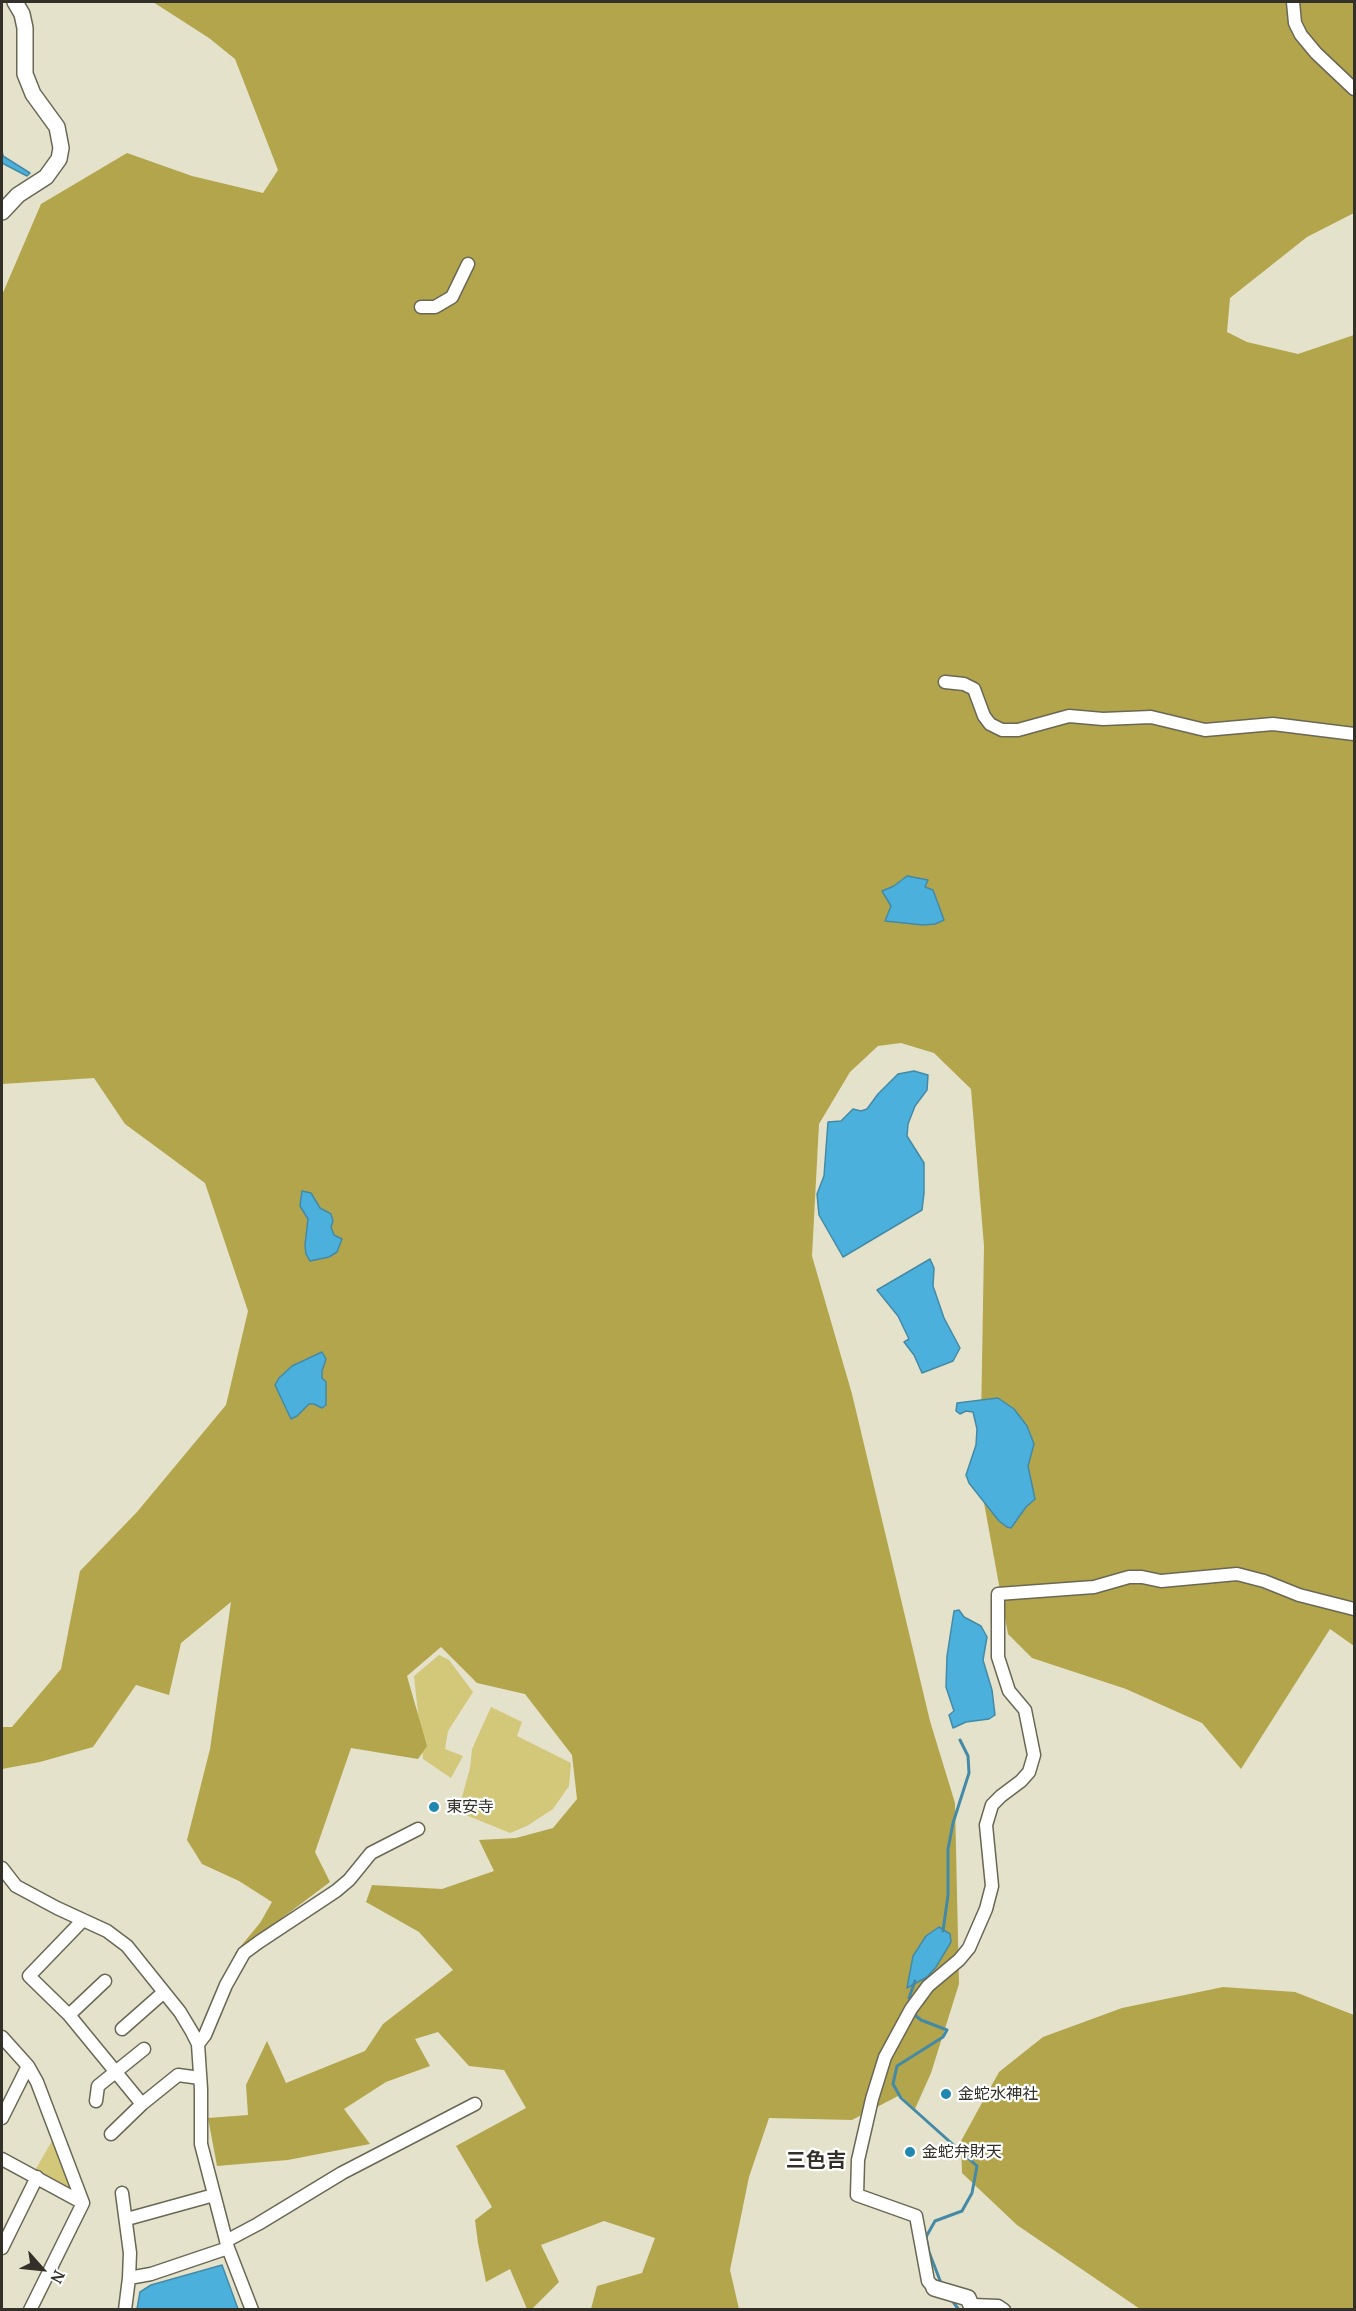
<!DOCTYPE html>
<meta charset="utf-8">
<style>
body{margin:0}
#map{position:relative;width:1356px;height:2311px;overflow:hidden;background:#e5e2cc;font-family:"PT Serif",serif}
canvas{display:block}
.frame{position:absolute;inset:0;border:3px solid #323028;pointer-events:none}
.north{position:absolute;left:12px;top:2239px;width:60px;height:60px;-webkit-text-stroke:4px #fff;paint-order:stroke;rotate:117deg;font-size:16px;font-weight:700;line-height:24px;text-align:center;color:#323028}
.north::after{content:'';display:block;margin:auto;width:21px;height:27px;background:#323028;clip-path:polygon(50% 0,100% 100%,50% 72%,0 100%)}
</style>
<div id="map">
<canvas width="1356" height="2311"></canvas>
<div class="frame"></div>
<div class="north">N</div>
</div>
<script>
const context = document.querySelector('canvas').getContext('2d');
context.lineJoin = 'round';
function fillPath(path, color) {
  context.fillStyle = color;
  context.fill(path, 'evenodd');
}
function poly(rows) {
  const path = new Path2D();
  for (const r of rows) {
    path.moveTo(r[0], r[1]);
    for (let i = 2; i < r.length; i += 2) path.lineTo(r[i], r[i + 1]);
  }
  return path;
}
function stroke(path, color, width, dash) {
  context.strokeStyle = color;
  context.lineWidth = width;
  context.lineCap = dash ? 'butt' : 'round';
  context.setLineDash(dash || []);
  context.stroke(path);
}
function drawText(font, color, halo, rows, align = 'center') {
  context.font = font + ' "PT Serif","Noto Sans JP",serif';
  context.lineWidth = 4.5;
  context.setLineDash([]);
  context.textBaseline = 'middle';
  context.strokeStyle = halo;
  context.fillStyle = color;
  for (const [text, x, y, turn = 0] of rows) {
    context.save();
    context.translate(x, y);
    context.rotate((+turn || 0) * Math.PI / 180);
    context.textAlign = isNaN(turn) ? turn : align;
    if (halo) context.strokeText(text, 0, 0);
    context.fillText(text, 0, 0);
    context.restore();
  }
}
fillPath(poly([
 [439,1655,449,1660,473,1692,448,1731,445,1749,463,1756,451,1778,423,1759,414,1676],
 [491,1707,522,1722,517,1736,571,1763,569,1786,553,1809,527,1826,510,1833,461,1813,462,1797,470,1768,472,1749],
 [52,2141,72,2192,34,2172]
]), '#d3c77a');
fillPath(poly([
 [153,2,1354,2,1354,213,1307,237,1230,298,1227,332,1247,342,1298,354,1354,335,1354,1646,1330,1629,1241,1769,1202,1723,1126,1689,1032,1658,1008,1634,980,1481,984,1246,971,1089,934,1053,901,1043,878,1046,850,1072,819,1124,812,1256,852,1394,930,1721,955,1803,959,1984,931,2073,915,2109,900,2095,852,2120,769,2118,749,2177,730,2270,739,2309,591,2309,597,2286,642,2273,655,2238,604,2221,541,2245,559,2282,532,2309,527,2309,510,2269,486,2282,478,2243,475,2220,492,2207,456,2146,526,2108,504,2070,469,2066,438,2032,415,2039,430,2066,386,2082,344,2109,370,2144,288,2160,217,2166,208,2118,248,2115,246,2085,267,2041,286,2083,365,2051,383,2024,453,1970,419,1932,366,1902,372,1885,442,1889,494,1871,479,1840,516,1838,553,1828,577,1799,572,1755,525,1694,477,1683,441,1647,407,1676,427,1746,418,1759,351,1748,315,1852,330,1882,250,1942,238,1956,235,1953,260,1923,272,1902,239,1881,202,1864,187,1840,210,1749,231,1602,181,1643,169,1695,136,1685,93,1747,40,1762,2,1769,2,1727,12,1727,61,1669,80,1571,137,1512,226,1405,248,1311,205,1183,125,1124,94,1078,2,1084,2,295,41,204,127,153,192,176,263,193,278,170,235,59,209,38],
 [1223,1987,1295,1992,1354,2015,1354,2309,1140,2309,1017,2225,962,2173,961,2141,999,2072,1043,2037,1122,2008]
]), '#b3a54b');
const water = poly([
 [2,151,3,156,30,173,27,176,2,163,2,151],
 [907,876,928,880,925,887,933,890,944,920,935,924,923,925,885,921,891,906,882,891,894,886,907,876],
 [914,1071,928,1075,927,1090,915,1106,908,1124,907,1136,924,1163,924,1193,922,1210,843,1257,819,1215,817,1194,824,1176,828,1122,841,1121,853,1109,861,1111,867,1109,878,1094,898,1074,914,1071],
 [302,1191,311,1193,320,1208,331,1214,333,1221,331,1227,334,1235,342,1239,337,1252,329,1257,310,1261,306,1254,305,1245,308,1219,300,1206,302,1191],
 [930,1259,934,1268,933,1286,944,1318,960,1348,953,1361,922,1373,914,1355,904,1342,909,1339,898,1316,877,1290,930,1259],
 [322,1352,326,1359,322,1371,322,1378,326,1382,326,1405,322,1408,314,1404,309,1404,297,1416,291,1419,275,1385,279,1378,292,1366,322,1352],
 [998,1398,1014,1409,1027,1426,1034,1444,1028,1466,1035,1499,1026,1507,1011,1528,1007,1527,999,1521,969,1483,966,1475,976,1445,977,1429,973,1412,966,1411,960,1414,956,1411,957,1403,998,1398],
 [959,1610,964,1617,981,1626,987,1637,983,1660,992,1690,995,1715,989,1719,966,1722,953,1728,949,1715,954,1711,946,1687,947,1656,954,1611,959,1610],
 [939,1927,950,1934,951,1942,936,1967,927,1977,907,1988,913,1956,926,1936,939,1927],
 [222,2265,238,2309,137,2309,140,2292,151,2285,222,2265]
]);
fillPath(water, '#4cb0dc');
stroke(water, '#448aa6', 1.5);
stroke(poly([
 [943,1931,948,1895,948,1849,953,1823,969,1773,968,1756,960,1740],
 [909,1998,915,1981],
 [914,2012,916,2016,921,2020,947,2030,943,2037,897,2066,893,2084,901,2098,977,2166,972,2193,962,2211,935,2221,926,2237,929,2252,941,2283],
 [951,2299,959,2310]
]), '#448aa6', 3);
const minor = poly([
 [1293,2,1295,23,1301,35,1316,53,1354,89],
 [421,307,435,307,452,297,468,264],
 [945,682,964,684,974,689,984,716,990,724,1002,730,1018,730,1069,716,1103,719,1151,717,1205,730,1273,724,1354,734],
 [2,1868,16,1886,57,1908,107,1931,127,1946,180,2012,192,2032,198,2044,201,2089,201,2144,228,2248,252,2310],
 [83,1920,29,1976,69,2015,142,2104],
 [69,2015,105,1981],
 [122,2029,164,1992],
 [2,2037,28,2066,37,2082,83,2203,30,2310],
 [198,2044,205,2035,226,1985,244,1953,259,1942,336,1891,349,1880,371,1853,418,1829],
 [96,2101,98,2086,144,2049],
 [2,2118,28,2066],
 [111,2134,142,2104,178,2075,200,2078],
 [2,2159,83,2203],
 [122,2193,130,2253,129,2278],
 [127,2219,214,2195],
 [226,2241,258,2224,342,2173,475,2104],
 [2,2248,37,2177],
 [934,2288,928,2281,916,2216,857,2195,858,2160,872,2099,885,2057,911,2009,928,1986,959,1960,969,1948,986,1909,992,1886,986,1825,992,1805,1001,1796,1021,1781,1029,1772,1034,1755,1025,1710,1009,1691,998,1657,998,1594,1094,1587,1129,1577,1142,1577,1161,1581,1237,1574,1264,1581,1299,1595,1354,1609],
 [973,2305,998,2306,1004,2310],
 [125,2310,129,2278,151,2274,228,2248]
]);
const tertiary = poly([
 [2,212,18,195,46,177,59,159,61,148,57,127,33,94,25,74,25,28,22,14,15,2],
 [934,2288,968,2298,973,2310]
]);
stroke(minor, '#6a6754', 15);
stroke(tertiary, '#6a6754', 18);
stroke(minor, '#fff', 12);
stroke(tertiary, '#fff', 15);
for (const [x, y, r, color] of [
 [434,1807,6,"#2088b0"],
 [946,2094,6,"#2088b0"],
 [910,2152,6,"#2088b0"]
]) {
  const dot = new Path2D();
  dot.arc(x, y, r, 0, 2 * Math.PI);
  context.fillStyle = color;
  context.fill(dot);
  stroke(dot, '#fff', 2);
}
drawText('16px', '#323028', '#fff', [
 ["東安寺",446,1807],
 ["金蛇水神社",958,2094],
 ["金蛇弁財天",922,2152]
], 'left');
drawText('bold 20px', '#323028', '#fff', [
 ["三色吉",816,2161]
]);
</script>
